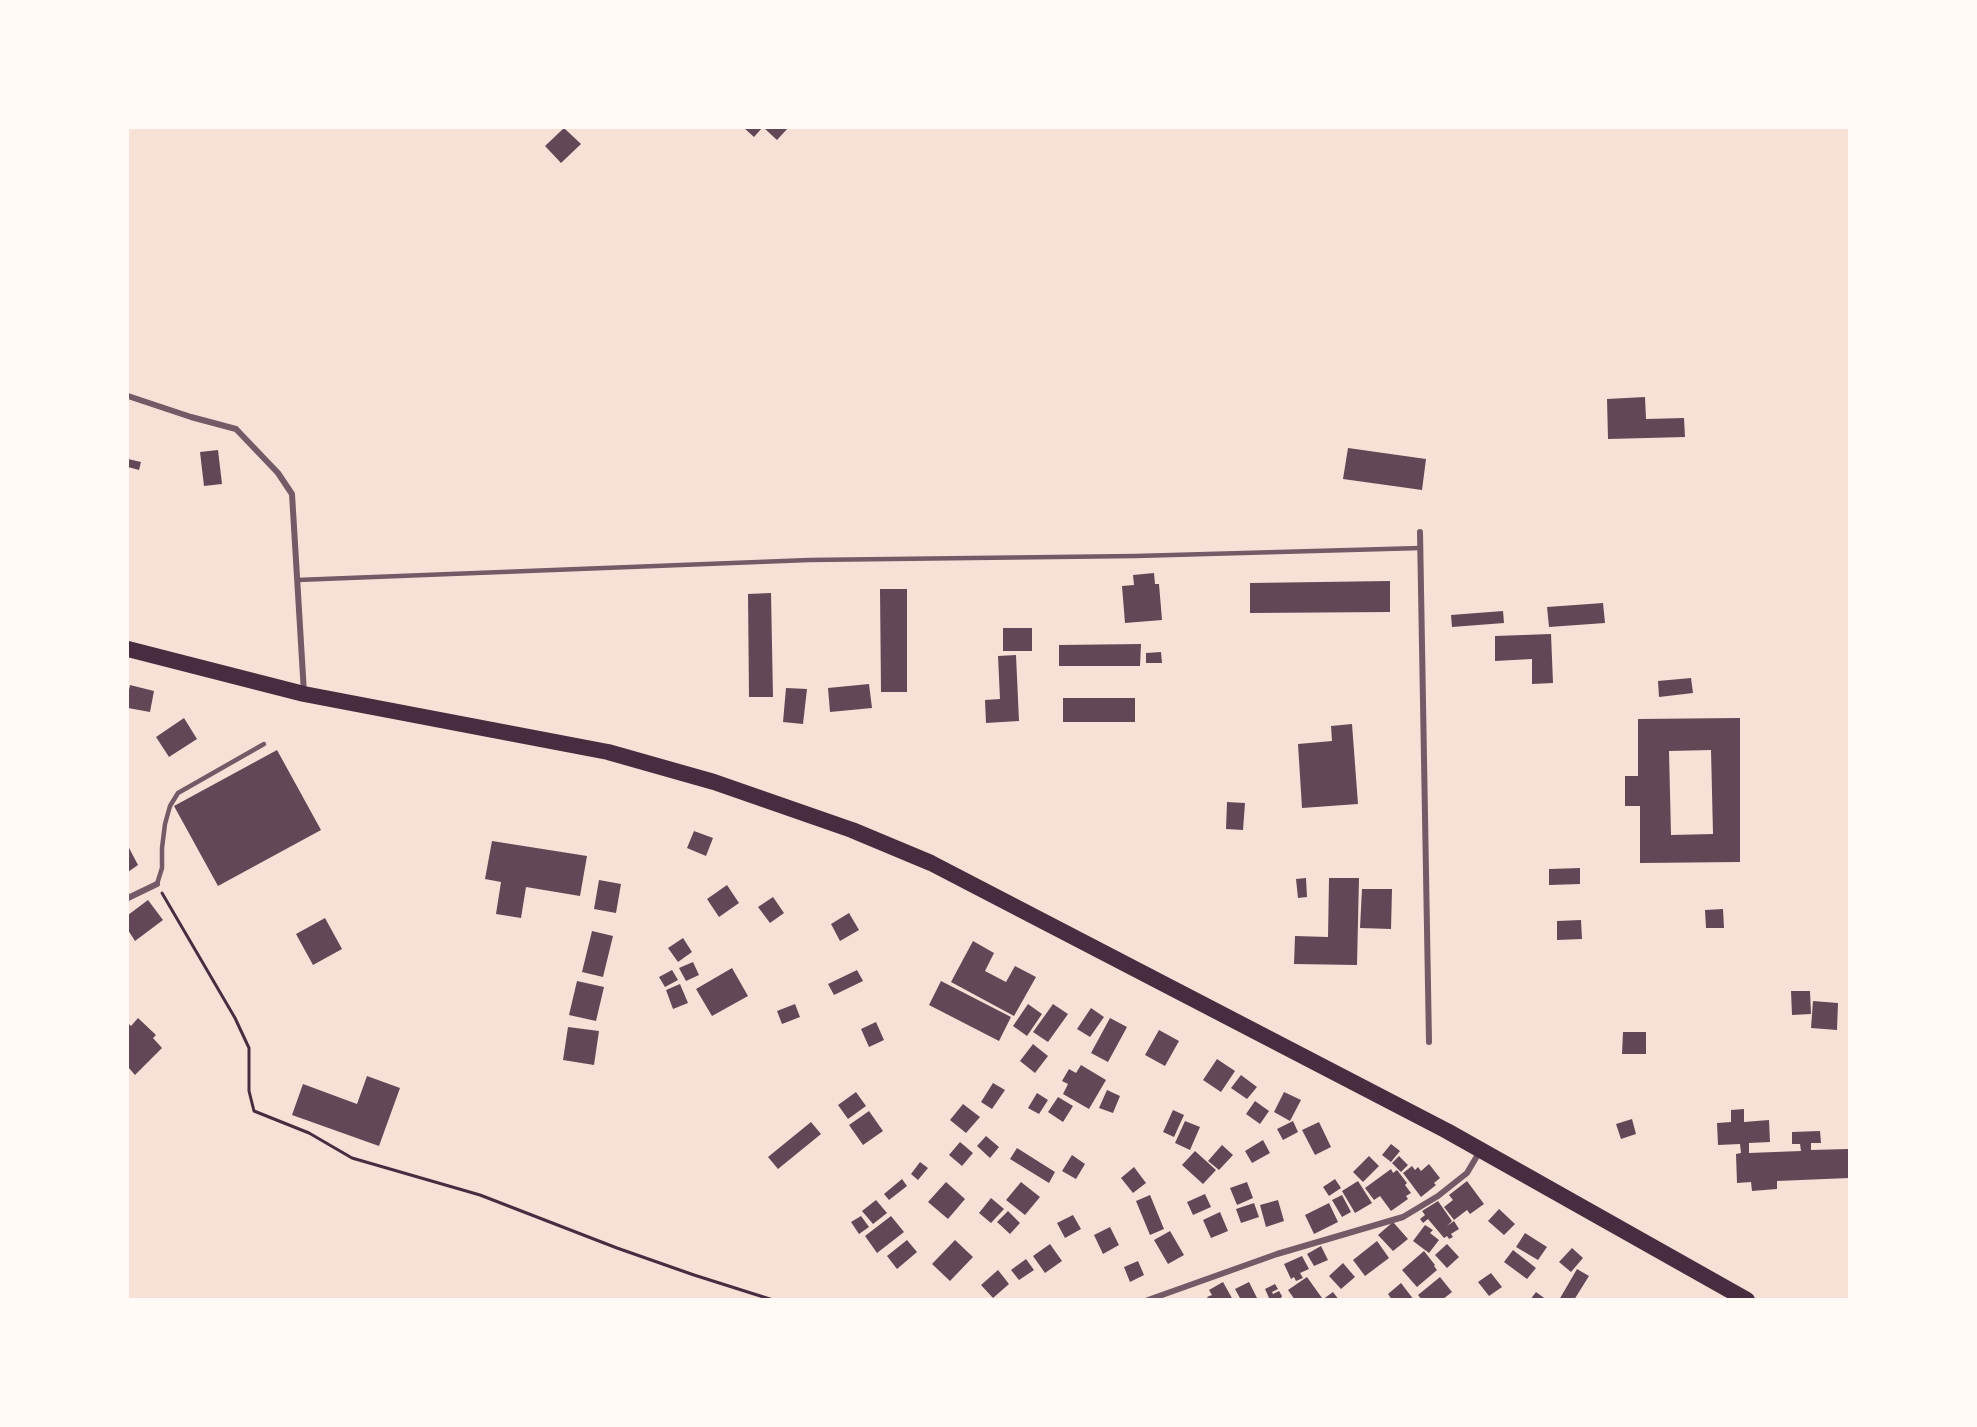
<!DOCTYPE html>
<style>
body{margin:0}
#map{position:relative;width:1977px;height:1427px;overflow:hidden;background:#f7e1d7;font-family:"Fira Sans Condensed",sans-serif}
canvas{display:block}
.frame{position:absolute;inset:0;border:129px solid #fffaf5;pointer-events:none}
</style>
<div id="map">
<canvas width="1977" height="1427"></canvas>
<div class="frame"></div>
</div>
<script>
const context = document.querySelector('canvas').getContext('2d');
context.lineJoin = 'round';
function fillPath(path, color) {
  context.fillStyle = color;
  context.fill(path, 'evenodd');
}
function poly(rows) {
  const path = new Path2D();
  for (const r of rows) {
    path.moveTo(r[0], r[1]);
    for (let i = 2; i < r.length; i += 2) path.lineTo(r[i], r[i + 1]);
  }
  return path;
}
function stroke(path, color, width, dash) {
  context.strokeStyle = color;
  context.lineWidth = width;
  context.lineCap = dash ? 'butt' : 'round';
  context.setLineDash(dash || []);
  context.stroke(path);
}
fillPath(poly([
 [564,128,581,144,561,163,545,146],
 [744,128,762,128,754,137],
 [764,128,788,128,777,140],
 [1645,397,1646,419,1684,418,1685,437,1608,439,1607,399],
 [1348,448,1426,459,1422,490,1343,479],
 [218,450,222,484,204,486,200,452],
 [128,459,141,462,139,470,128,467],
 [1154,573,1155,584,1159,584,1162,620,1125,623,1122,586,1134,585,1133,575],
 [1390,581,1390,612,1250,613,1250,583],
 [880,589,907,589,907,692,881,692],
 [771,593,773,697,749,697,748,594],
 [1603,603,1605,623,1549,627,1547,607],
 [1503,611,1504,623,1452,627,1451,615],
 [1003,628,1032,628,1032,651,1003,651],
 [1551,634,1553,683,1532,684,1532,659,1495,661,1495,636],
 [1141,644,1140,666,1059,666,1059,645],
 [1161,652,1162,663,1146,663,1146,653],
 [1016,655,1019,721,986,723,985,700,1000,699,998,656],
 [1691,678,1693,693,1659,697,1658,681],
 [869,684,872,708,830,712,828,688],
 [130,685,154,691,150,712,128,708,128,695],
 [786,688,807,689,803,724,783,722],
 [1063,698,1135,698,1135,722,1063,722],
 [184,718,197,739,169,757,156,737],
 [1740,718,1740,862,1640,863,1640,806,1625,806,1625,776,1638,776,1638,719],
 [1711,750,1713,834,1671,835,1669,751],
 [1352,724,1358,804,1302,808,1298,744,1332,741,1331,726],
 [277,750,321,830,218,886,174,806],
 [1227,802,1245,803,1243,830,1226,829],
 [694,831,713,838,706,856,687,848],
 [492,841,587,856,580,896,526,887,521,918,496,914,501,882,485,879],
 [128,846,138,865,128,872],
 [1580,868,1580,884,1549,885,1549,869],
 [1306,878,1307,897,1298,898,1296,879],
 [1329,878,1359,878,1357,965,1294,964,1295,936,1328,937],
 [599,880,621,884,616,913,594,909],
 [727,885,739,903,719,917,707,899],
 [1362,889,1392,889,1391,929,1360,928],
 [773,897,784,913,770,923,758,907],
 [148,900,163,920,135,941,128,930,128,915],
 [1723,909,1724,928,1706,928,1705,910],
 [849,913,859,930,840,941,831,924],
 [325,918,342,949,313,965,296,934],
 [1581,920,1582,939,1557,940,1557,921],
 [592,931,613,936,603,977,582,972],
 [683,938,692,952,678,962,668,948],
 [973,941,994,953,985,971,1006,982,1015,966,1036,977,1014,1016,951,982],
 [693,962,699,975,686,981,679,968],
 [732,968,748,996,712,1016,696,989],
 [672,970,678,980,665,987,659,977],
 [857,970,863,981,834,995,828,984],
 [577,981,604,987,596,1021,569,1015],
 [941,981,1011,1017,999,1041,929,1005],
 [680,984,688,1003,673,1009,666,990],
 [1791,991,1810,991,1811,1014,1792,1015],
 [1813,1001,1838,1003,1837,1030,1811,1028],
 [795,1004,800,1017,782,1024,777,1011],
 [1028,1004,1042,1014,1027,1036,1013,1026],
 [1053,1004,1068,1014,1048,1042,1033,1032],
 [1091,1008,1104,1017,1090,1037,1077,1029],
 [138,1018,156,1035,153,1038,162,1048,135,1075,128,1067,128,1023,131,1026],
 [1110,1018,1127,1027,1108,1062,1091,1053],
 [876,1022,884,1040,869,1047,861,1029],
 [568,1027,599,1031,594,1065,563,1060],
 [1159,1030,1179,1041,1165,1066,1145,1055],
 [1623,1032,1646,1032,1646,1054,1622,1054],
 [1033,1044,1048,1056,1035,1073,1020,1061],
 [1217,1059,1235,1071,1221,1092,1203,1080],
 [1081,1065,1106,1080,1089,1109,1063,1094,1068,1084,1062,1081,1069,1069,1076,1073],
 [1241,1075,1257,1087,1247,1099,1231,1088],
 [367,1076,400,1088,379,1146,292,1115,303,1084,357,1104],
 [993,1083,1005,1090,992,1109,981,1102],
 [1107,1090,1120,1096,1113,1113,1099,1108],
 [856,1092,866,1106,848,1119,838,1105],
 [1284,1092,1301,1100,1290,1121,1274,1112],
 [1037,1093,1048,1100,1039,1114,1028,1108],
 [1058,1097,1073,1106,1063,1122,1048,1112],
 [1255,1101,1269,1111,1260,1124,1246,1114],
 [963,1104,980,1117,966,1133,950,1120],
 [1744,1109,1744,1122,1769,1120,1770,1142,1749,1143,1749,1153,1801,1151,1800,1144,1792,1144,1792,1132,1820,1131,1821,1143,1811,1143,1811,1150,1848,1149,1849,1178,1777,1181,1777,1189,1752,1191,1751,1182,1737,1183,1736,1154,1741,1153,1740,1144,1718,1145,1717,1123,1731,1122,1731,1110],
 [1173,1110,1184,1115,1174,1137,1163,1132],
 [869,1111,883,1131,863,1145,849,1125],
 [1632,1119,1636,1134,1621,1139,1616,1124],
 [1185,1121,1200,1127,1190,1150,1175,1143],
 [1293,1121,1298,1132,1283,1140,1277,1129],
 [811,1122,821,1134,778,1169,768,1157],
 [1319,1122,1331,1147,1315,1155,1302,1130],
 [986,1136,999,1147,990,1158,977,1146],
 [1263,1140,1270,1153,1252,1163,1245,1151],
 [960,1142,973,1153,962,1166,949,1155],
 [1391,1144,1400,1151,1391,1162,1382,1155],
 [1222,1145,1233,1155,1219,1170,1208,1161],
 [1017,1148,1055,1172,1049,1183,1010,1159],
 [1195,1151,1216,1170,1203,1184,1182,1165],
 [1072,1155,1085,1164,1076,1179,1062,1171],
 [1369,1156,1379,1166,1363,1182,1353,1172],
 [1399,1156,1408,1165,1401,1172,1392,1163],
 [920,1162,928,1168,918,1180,911,1174],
 [1429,1164,1440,1178,1434,1183,1436,1185,1421,1197,1403,1173,1412,1166,1415,1170,1418,1167,1421,1171],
 [1134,1167,1146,1183,1133,1193,1121,1178],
 [1391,1169,1393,1173,1397,1170,1407,1183,1405,1185,1411,1193,1406,1196,1408,1199,1391,1211,1380,1196,1374,1200,1365,1188],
 [902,1179,907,1186,889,1200,884,1194],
 [1335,1179,1341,1188,1329,1196,1323,1187],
 [1358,1181,1372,1203,1355,1213,1342,1191],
 [1467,1181,1484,1204,1470,1214,1467,1210,1454,1220,1444,1207,1453,1200,1449,1195],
 [946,1182,965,1199,948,1219,928,1202],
 [1021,1182,1040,1197,1025,1215,1006,1200],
 [1247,1182,1253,1198,1237,1205,1230,1188],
 [1205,1194,1211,1207,1193,1215,1187,1202],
 [1150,1195,1164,1229,1150,1235,1136,1201],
 [1342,1195,1351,1212,1342,1217,1332,1200],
 [991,1198,1004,1209,991,1223,979,1213],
 [876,1200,887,1213,873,1224,862,1211],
 [1278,1200,1284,1221,1266,1227,1260,1205],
 [1438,1201,1452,1221,1447,1226,1454,1221,1459,1229,1451,1234,1453,1237,1449,1239,1447,1236,1444,1238,1428,1219,1423,1223,1420,1219,1425,1215,1422,1211],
 [1254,1203,1259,1217,1241,1223,1236,1209],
 [1329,1203,1338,1222,1314,1234,1305,1215],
 [1499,1209,1515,1224,1504,1235,1488,1221],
 [1008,1211,1020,1223,1010,1234,997,1222],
 [1220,1212,1228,1231,1211,1238,1203,1220],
 [1073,1215,1081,1229,1065,1238,1057,1223],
 [861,1216,869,1227,859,1234,851,1222],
 [891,1216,904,1232,877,1253,865,1236],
 [1393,1222,1408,1239,1393,1251,1378,1235],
 [1425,1225,1433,1230,1430,1233,1439,1240,1429,1253,1413,1241],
 [1110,1227,1119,1245,1103,1254,1094,1235],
 [1170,1231,1184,1255,1168,1264,1154,1240],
 [1525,1233,1547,1247,1538,1260,1516,1247],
 [907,1240,917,1252,897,1269,887,1256],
 [955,1240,973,1257,950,1281,932,1264],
 [1377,1241,1389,1258,1365,1276,1353,1260],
 [1050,1244,1062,1261,1045,1273,1033,1256],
 [1447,1244,1459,1257,1447,1268,1435,1255],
 [1321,1246,1328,1260,1314,1266,1307,1254],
 [1572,1248,1583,1258,1571,1272,1559,1262],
 [1513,1250,1536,1268,1527,1279,1504,1262],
 [1424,1251,1435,1265,1434,1266,1437,1270,1417,1287,1402,1270],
 [1302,1256,1309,1269,1300,1273,1303,1278,1296,1281,1294,1277,1291,1279,1284,1264],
 [1026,1259,1034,1270,1019,1280,1011,1270],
 [1138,1261,1144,1275,1130,1282,1124,1267],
 [1343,1263,1355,1277,1341,1289,1329,1276],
 [1577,1269,1589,1276,1574,1300,1559,1300],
 [998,1270,1009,1284,993,1298,981,1285],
 [1491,1273,1502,1287,1489,1296,1478,1282],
 [1307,1277,1322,1298,1320,1300,1295,1300,1288,1290],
 [1440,1277,1452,1292,1442,1300,1422,1300,1418,1295],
 [1223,1282,1233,1300,1209,1300,1207,1297,1212,1295,1209,1290],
 [1249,1282,1258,1300,1241,1300,1235,1289],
 [1401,1283,1414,1300,1392,1300,1388,1294],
 [1275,1284,1278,1289,1272,1292,1273,1294,1279,1291,1282,1296,1280,1300,1270,1300,1265,1289],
 [1333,1292,1339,1300,1322,1300],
 [1536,1292,1547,1300,1530,1300]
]), '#644757');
stroke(poly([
 [162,893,235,1018,249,1048,249,1091,254,1111,309,1133,352,1158,480,1195,617,1248,694,1275,773,1300]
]), '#4a2c40', 3);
stroke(poly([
 [297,580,809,560,1136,556,1421,548],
 [157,884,162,868,162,848,165,824,170,806,178,793,264,744]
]), '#755966', 4.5);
stroke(poly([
 [128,396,191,417,236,429,278,473,292,494,304,693],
 [1420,532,1429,1042],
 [128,898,157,884],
 [1148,1300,1277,1254,1403,1217,1438,1196,1467,1173,1480,1151]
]), '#755966', 6);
stroke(poly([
 [128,649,304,694,608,752,714,782,852,830,931,863,1447,1131,1747,1300]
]), '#4a2c40', 16);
</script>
